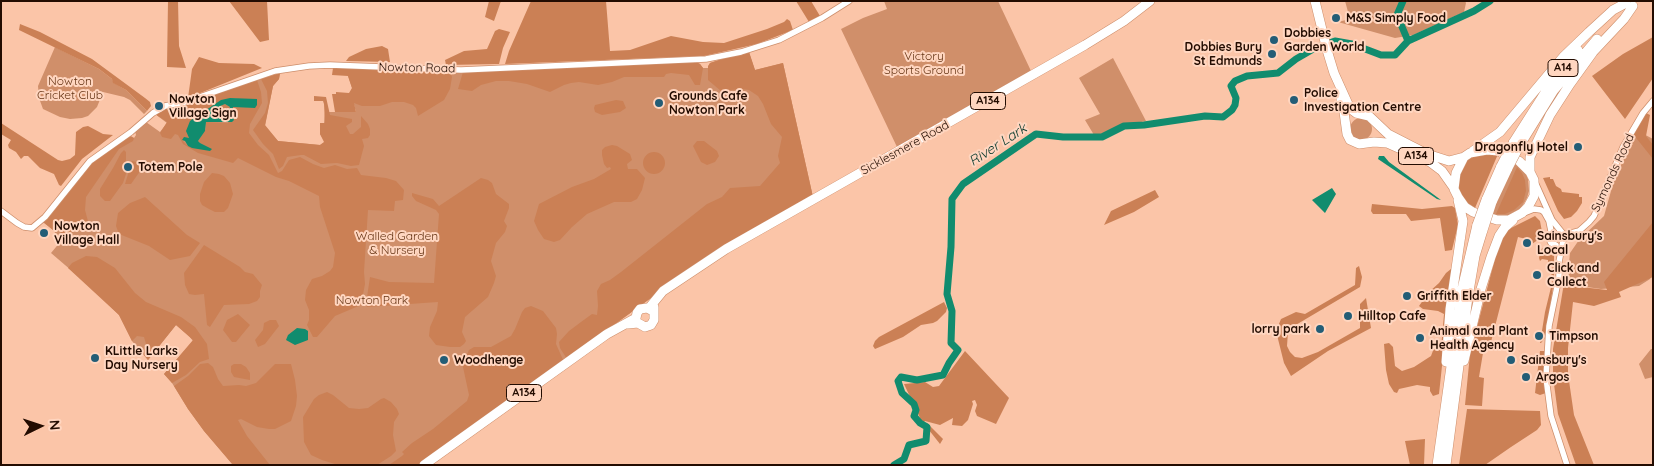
<!DOCTYPE html>
<style>
body{margin:0}
#map{position:relative;width:1654px;height:466px;overflow:hidden;background:#fbc5a8;font-family:Quicksand,sans-serif}
canvas{display:block}
.frame{position:absolute;inset:0;border:2px solid #230c01;pointer-events:none}
.north{position:absolute;left:15px;top:401px;width:50px;height:50px;-webkit-text-stroke:4px #ffd6c0;paint-order:stroke;rotate:86deg;font-size:14px;font-weight:700;line-height:20px;text-align:center;color:#230c01}
.north::after{content:'';display:block;margin:auto;width:18px;height:22px;background:#230c01;clip-path:polygon(50% 0,100% 100%,50% 72%,0 100%)}
</style>
<div id="map">
<canvas width="1654" height="466"></canvas>
<div class="frame"></div>
<div class="north">N</div>
</div>
<script>
const context = document.querySelector('canvas').getContext('2d');
context.lineJoin = 'round';
function fillPath(path, color) {
  context.fillStyle = color;
  context.fill(path, 'evenodd');
}
function poly(rows) {
  const path = new Path2D();
  for (const r of rows) {
    if (r.length === 3) {
      path.moveTo(r[0] + r[2], r[1]);
      path.arc(r[0], r[1], r[2], 0, 2 * Math.PI);
      continue;
    }
    path.moveTo(r[0], r[1]);
    for (let i = 2; i < r.length; i += 2) path.lineTo(r[i], r[i + 1]);
  }
  return path;
}
function stroke(path, color, width, dash) {
  context.strokeStyle = color;
  context.lineWidth = width;
  context.lineCap = dash ? 'butt' : 'round';
  context.setLineDash(dash || []);
  context.stroke(path);
}
function drawText(font, color, halo, rows, align = 'center') {
  context.font = font + ' Quicksand,sans-serif';
  context.lineWidth = 4;
  context.setLineDash([]);
  context.textBaseline = 'middle';
  context.strokeStyle = halo;
  context.fillStyle = color;
  for (const [text, x, y, turn = 0] of rows) {
    context.save();
    context.translate(x, y);
    context.rotate((+turn || 0) * Math.PI / 180);
    context.textAlign = isNaN(turn) ? turn : align;
    if (halo) context.strokeText(text, 0, 0);
    context.fillText(text, 0, 0);
    context.restore();
  }
}
fillPath(poly([
 [884,1,998,1,1031,71,897,147,841,29,863,18,887,9],
 [1345,1,1465,1,1466,3,1464,12,1413,35,1395,38,1338,22,1350,19],
 [55,47,99,69,112,79,114,83,126,90,147,111,144,114,130,100,124,97,103,92,97,107,88,116,82,118,70,119,60,117,43,109,39,98,38,86],
 [749,52,755,70,783,63,813,197,666,287,422,465,233,465,204,431,188,409,172,383,164,374,193,341,189,336,176,325,148,360,132,341,119,315,86,283,51,253,61,241,53,230,43,222,92,163,131,136,134,138,136,135,135,131,146,122,160,132,167,123,155,114,257,80,280,73,279,79,273,86,265,126,278,141,320,145,325,142,320,134,320,123,324,123,325,112,356,112,351,94,352,88,348,76,696,62,700,64,703,68,708,68,710,63,719,60],
 [1113,58,1146,121,1119,127,1107,133,1094,135,1085,120,1100,114,1079,78],
 [1361,129,11],
 [1636,130,1653,139,1653,271,1650,279,1639,286,1601,289,1573,285,1568,273,1570,253,1579,240,1604,216,1613,184],
 [1514,161,1525,172,1528,179,1529,191,1527,198,1521,208,1507,216,1491,216,1498,197],
 [1651,349,1653,349,1653,377,1645,379,1639,364]
]), '#d08f6a');
fillPath(poly([
 [168,1,178,1,179,46,186,68,167,67],
 [229,1,267,1,269,40,260,42],
 [489,1,501,1,494,21,485,17],
 [531,1,606,1,610,51,630,50,671,36,703,42,724,43,767,29,784,22,787,19,790,21,793,30,757,44,704,56,505,64,509,51],
 [796,1,811,1,820,16,809,22],
 [20,24,40,32,92,59,145,98,150,102,151,106,147,111,126,90,113,83,112,79,99,69,19,30],
 [499,29,510,32,503,48,499,64,446,65,445,60,464,51,487,49,495,31],
 [1653,37,1653,78,1625,119,1592,76,1623,54],
 [382,46,388,49,390,62,346,61,349,57,366,49],
 [749,52,755,70,783,63,813,197,666,287,567,359,560,348,559,342,569,331,581,322,592,314,597,315,598,306,597,291,601,284,610,280,621,272,707,204,722,197,730,188,760,186,780,163,778,156,782,137,771,124,763,104,758,96,749,90,741,89,721,91,708,80,708,66,710,63,719,60],
 [199,57,219,63,254,64,262,68,188,98,192,69],
 [696,62,700,64,703,68,700,85,695,85,689,75,671,73,666,74,664,77,624,77,612,82,598,85,579,82,571,83,564,85,550,92,527,84,509,81,496,81,481,85,472,91,458,89,463,72],
 [333,68,348,68,453,72,451,74,452,77,450,89,444,100,418,116,416,108,413,105,404,102,392,102,380,106,362,106,354,103,356,112,335,112,332,94,336,94,336,92,349,93,352,88,348,76,332,75],
 [280,73,279,79,273,86,265,125,278,141,320,145,324,142,320,134,320,123,325,123,324,104,323,101,314,101,314,96,326,97,330,115,352,119,352,122,346,126,350,134,353,134,361,127,361,116,368,124,370,129,370,135,368,138,362,139,364,146,359,165,351,166,337,163,321,164,304,155,301,155,287,157,283,166,279,169,273,154,263,144,253,130,265,113,268,103,267,91,261,79],
 [257,80,261,92,262,103,250,124,249,133,258,145,269,155,278,173,282,171,289,160,300,157,313,164,324,168,335,165,347,169,357,168,361,175,386,178,396,181,404,190,403,200,395,201,394,211,368,210,364,272,365,284,361,305,335,316,317,337,313,337,307,325,309,320,309,310,305,300,306,290,312,279,322,276,330,271,333,267,335,253,320,207,319,196,289,181,276,177,238,158,233,163,198,153,183,144,178,135,175,134,171,139,162,137,160,133,167,122,155,114,161,110,183,104],
 [230,98,236,98,255,108,235,106,233,107,232,115,228,123,206,122,206,129,198,141,200,143,211,149,188,146,182,140,189,138,187,133,200,118,204,118],
 [616,100,623,101,626,108,620,112,602,115,595,112,594,108,595,105],
 [225,104,230,107,226,118,211,117,211,114,220,106],
 [1646,113,1650,115,1646,136,1653,145,1653,159,1633,134],
 [1,123,58,160,62,161,70,159,75,155,76,132,83,127,88,126,103,134,113,135,82,159,61,186,59,185,54,174,40,168,28,156,24,156,21,159,16,152,9,148,8,145,11,140,1,134],
 [129,136,134,138,133,141,119,149,86,197,85,210,89,225,73,232,65,238,62,236,59,227,56,227,53,230,43,222,92,163],
 [697,141,704,141,717,151,719,156,715,162,707,165,701,162,693,146],
 [612,145,617,146,630,154,632,160,627,164,628,169,637,169,645,178,642,190,637,199,631,202,614,202,587,214,572,227,560,240,554,242,544,239,538,230,534,221,539,204,572,187,594,179,611,169,610,167,607,168,604,164,602,155,602,150,605,147],
 [124,150,126,152,126,169,127,171,123,183,110,201,105,201,100,196,100,189,113,168,121,153],
 [654,163,11],
 [1480,154,1498,154,1475,208,1462,199,1458,193,1457,177,1462,165,1470,157],
 [132,161,141,163,143,167,131,184,125,184],
 [1517,167,1522,173,1525,180,1526,191,1523,202,1514,210,1505,214,1496,214],
 [212,173,219,174,224,176,230,183,233,194,228,208,224,212,215,212,209,209,202,205,200,201,200,194,204,182],
 [1550,177,1550,179,1553,179,1556,186,1561,189,1562,192,1579,194,1579,197,1582,197,1582,203,1577,211,1571,217,1564,219,1558,211,1543,178],
 [481,178,488,180,492,183,496,194,509,204,509,208,504,221,507,226,505,232,496,243,491,261,496,276,494,283,488,297,465,317,462,332,466,341,464,344,460,347,450,347,436,345,429,336,430,327,437,311,438,302,367,307,366,304,370,277,389,282,434,283,439,214,436,210,416,201,412,196,412,193,433,199,439,206],
 [1155,190,1159,197,1134,212,1104,225,1111,211],
 [145,197,187,235,200,243,190,256,170,260,149,246,119,234,116,226,118,213,130,203],
 [1372,204,1422,209,1452,206,1455,208,1458,225,1452,250,1445,251,1440,218,1411,221,1406,214,1373,214,1371,211],
 [1535,216,1540,221,1542,232,1542,237,1532,244,1530,243,1530,240,1518,237,1491,342,1485,341,1479,377,1484,378,1482,406,1465,405,1470,354,1498,247,1503,237,1509,229],
 [1653,222,1653,277,1619,292,1621,297,1594,306,1573,302,1568,348,1568,374,1574,415,1594,465,1576,465,1558,414,1553,377,1553,349,1564,283,1573,286,1607,290,1604,282],
 [204,245,240,267,245,272,253,274,262,285,260,291,260,297,257,301,249,304,224,305,210,327,207,325,204,294,195,295,189,294,185,285,184,273],
 [1548,245,1554,252,1554,281,1545,338,1541,343,1540,343,1545,312,1553,279,1551,278,1553,264,1548,263,1548,260,1542,259,1540,261,1539,258,1541,249],
 [86,256,97,257,115,268,135,293,146,302,181,317,195,327,207,344,209,359,200,362,186,375,172,383,164,374,193,340,176,325,148,360,142,353,146,344,144,337,137,336,132,341,119,315,68,268,72,263],
 [1359,266,1362,277,1360,287,1294,326,1288,332,1287,346,1290,352,1295,357,1302,358,1318,352,1360,328,1360,304,1366,298,1371,328,1328,351,1291,376,1284,363,1276,331,1281,319,1296,312,1305,314,1355,285,1356,268],
 [1451,269,1452,272,1439,394,1433,396,1430,391,1430,387,1417,385,1399,389,1397,393,1394,392,1389,384,1386,370,1384,344,1389,343,1393,347,1395,366,1402,371,1414,367,1431,356,1434,348,1441,349,1444,314,1438,311,1423,309,1419,306,1429,292,1439,283,1446,273],
 [944,302,947,308,946,312,937,321,933,323,921,325,903,337,875,349,873,346,875,341,879,337],
 [531,306,543,311,556,328,557,334,556,344,564,362,422,465,389,465,402,456,404,454,402,452,412,443,433,429,467,401,469,395,463,367,464,361,469,350,474,347,491,347,511,336,515,329,522,312,525,308],
 [238,314,250,325,236,342,232,342,223,330,227,320],
 [270,320,276,320,279,326,265,344,258,347,255,340,263,330,264,323],
 [965,351,1009,398,996,424,977,416,975,411,977,405,975,400,972,401,973,404,968,420,962,426,952,425,953,418,940,425,925,421,924,422,925,424,927,423,943,439,940,444,921,420,904,384,925,382,933,387,939,386],
 [1540,351,1544,351,1546,393,1540,395,1535,393],
 [208,363,213,367,218,379,223,386,239,385,246,386,256,383,275,364,291,364,295,380,297,396,296,406,291,421,275,429,269,429,257,427,241,419,238,420,247,436,270,465,233,465,204,431,188,409,174,386,188,376,200,364],
 [234,364,241,364,246,367,250,373,250,380,234,377,231,372,231,366],
 [327,392,333,395,349,408,359,409,368,408,381,399,384,398,391,402,397,409,399,414,394,422,393,435,396,451,391,456,377,465,338,465,322,460,311,455,304,442,303,417,314,399,319,395],
 [1467,409,1540,411,1541,425,1537,430,1511,447,1485,465,1459,465],
 [1425,439,1424,465,1410,465,1405,441]
]), '#cb8055');
fillPath(poly([
 [230,98,257,99,257,105,255,108,233,107,232,115,234,120,232,122,206,122,205,131,198,141,200,143,212,149,210,151,192,148,188,146,185,141,182,140,184,137,189,138,186,131,190,121,194,118,204,118,206,110,221,100],
 [225,104,230,107,226,118,211,117,211,114,220,106],
 [1379,156,1384,156,1389,162,1441,200,1437,199,1378,159],
 [1332,188,1336,194,1325,213,1312,200],
 [297,328,305,329,308,331,308,340,295,345,286,340,288,335]
]), '#118c6e');
stroke(poly([
 [1408,41,1474,11,1490,1],
 [894,465,904,459,909,445,926,441,927,427,920,423,914,416,916,410,914,404,902,393,898,381,901,377,917,380,943,375,949,363,958,350,951,343,952,311,947,294,951,247,952,199,963,184,1036,134,1063,137,1102,137,1124,126,1144,125,1205,116,1223,117,1232,110,1235,105,1236,98,1231,86,1235,81,1247,76,1278,73,1296,59,1315,48,1335,41,1352,44,1381,55,1395,55,1408,41,1397,15,1403,1]
]), '#118c6e', 7);
const minor = poly([
 [1535,182,1552,220,1564,235],
 [1,211,17,223,24,227,32,228,45,217,90,161,131,132,153,113,165,106,185,102,275,71,309,66,330,65,461,70,706,59,741,52,779,40,822,18,849,1],
 [1524,213,1534,209,1541,210,1544,212,1549,221,1551,231,1549,239,1551,243,1556,245],
 [1564,235,1559,262,1559,277,1549,326,1546,378,1551,416,1567,465],
 [1564,235,1579,231,1589,222,1594,216,1623,147,1643,113,1653,101]
]);
const highway = poly([
 [1315,1,1327,50,1334,73,1348,104,1352,110,1356,113,1369,116,1388,134,1427,154,1449,161,1464,157],
 [1341,99,1344,112,1347,134,1350,140,1359,144,1374,142,1387,143,1430,162,1442,171,1454,188],
 [1513,143,1548,88,1578,50],
 [1520,145,1554,90,1597,39],
 [1487,150,1498,151,1519,161,1530,172,1534,180,1534,196,1528,207,1522,213,1509,220,1497,220,1473,212,1465,207,1458,197,1454,189,1456,173,1464,157,1470,153,1487,150],
 [1473,151,1500,132,1564,56,1589,32,1613,10,1626,3],
 [1530,172,1530,157,1550,115,1570,84,1593,52,1624,19,1633,6],
 [1486,200,1501,166],
 [1492,202,1508,168],
 [649,308,663,291,726,249,1085,45,1124,21,1150,1],
 [628,324,638,323,645,327,651,325,654,320,654,307],
 [1464,361,1481,289,1491,257,1499,236,1505,227,1513,220],
 [1446,362,1450,309,1463,221,1458,200],
 [424,465,607,334,636,318,637,313,640,309,647,308,653,311],
 [1437,465,1462,289,1477,225],
 [1446,465,1468,297,1475,256,1483,230]
]);
stroke(minor, '#cd8e6b', 7);
stroke(highway, '#cd8e6b', 10);
stroke(minor, '#fff', 5.5);
stroke(highway, '#fff', 9);
const highwayBridge = poly([
 [1501,166,1513,143],
 [1508,168,1520,145],
 [1477,225,1486,200],
 [1483,230,1492,202]
]);
stroke(highwayBridge, '#cd8e6b', 10, []);
stroke(highwayBridge, '#fff', 9);
for (const [x, y, r, color] of [
 [1336,18,5,"#235d76"],
 [1274,40,5,"#235d76"],
 [1272,54,5,"#235d76"],
 [1294,100,5,"#235d76"],
 [659,103,5,"#235d76"],
 [159,106,5,"#235d76"],
 [1578,147,5,"#235d76"],
 [128,167,5,"#235d76"],
 [44,233,5,"#235d76"],
 [1527,243,5,"#235d76"],
 [1537,275,5,"#235d76"],
 [1407,296,5,"#235d76"],
 [1348,316,5,"#235d76"],
 [1320,329,5,"#235d76"],
 [1539,336,5,"#235d76"],
 [1420,338,5,"#235d76"],
 [95,358,5,"#235d76"],
 [444,360,5,"#235d76"],
 [1511,360,5,"#235d76"],
 [1526,377,5,"#235d76"]
]) {
  const dot = new Path2D();
  dot.arc(x, y, r, 0, 2 * Math.PI);
  context.fillStyle = color;
  context.fill(dot);
  stroke(dot, '#ffd6c0', 2);
}
for (const [x, y, w] of [
 [1563,68,30],
 [988,101,35],
 [1416,156,35],
 [524,393,35]
]) {
  const box = new Path2D();
  box.roundRect(x - w / 2, y - 8.5, w, 17, 4);
  context.fillStyle = '#ffd6c0';
  context.fill(box);
  stroke(box, '#230c01', 1);
}
drawText('bold 11px', '#230c01', null, [
 ["A14",1563,68],
 ["A134",988,101],
 ["A134",1416,156],
 ["A134",524,393]
]);
drawText('bold 12px', '#230c01', '#ffd6c0', [
 ["M&S Simply Food",1346,18],
 ["Dobbies",1284,33],
 ["Garden World",1284,47],
 ["Dobbies Bury",1262,47,"right"],
 ["St Edmunds",1262,61,"right"],
 ["Police",1304,93],
 ["Investigation Centre",1304,107],
 ["Grounds Cafe",669,96],
 ["Nowton Park",669,110],
 ["Nowton",169,99],
 ["Village Sign",169,113],
 ["Dragonfly Hotel",1568,147,"right"],
 ["Totem Pole",138,167],
 ["Nowton",54,226],
 ["Village Hall",54,240],
 ["Sainsbury's",1537,236],
 ["Local",1537,250],
 ["Click and",1547,268],
 ["Collect",1547,282],
 ["Griffith Elder",1417,296],
 ["Hilltop Cafe",1358,316],
 ["lorry park",1310,329,"right"],
 ["Animal and Plant",1430,331],
 ["Health Agency",1430,345],
 ["Timpson",1549,336],
 ["KLittle Larks",105,351],
 ["Day Nursery",105,365],
 ["Woodhenge",454,360],
 ["Sainsbury's",1521,360],
 ["Argos",1536,377]
], 'left');
drawText('12px', '#663414', '#ffd6c0', [
 ["Victory",924,56],
 ["Sports Ground",924,70],
 ["Nowton",70,81],
 ["Cricket Club",70,95],
 ["Walled Garden",397,236],
 ["& Nursery",397,250],
 ["Nowton Park",372,300]
]);
drawText('12px', '#230c01', '#ffd6c0', [
 ["Nowton Road",417,68,1],
 ["Sicklesmere Road",905,148,-29],
 ["Symonds Road",1613,173,-65]
]);
drawText('italic 14px', '#0b3b2e', '#ffd6c0', [
 ["River Lark",998,145,-33]
]);
</script>
